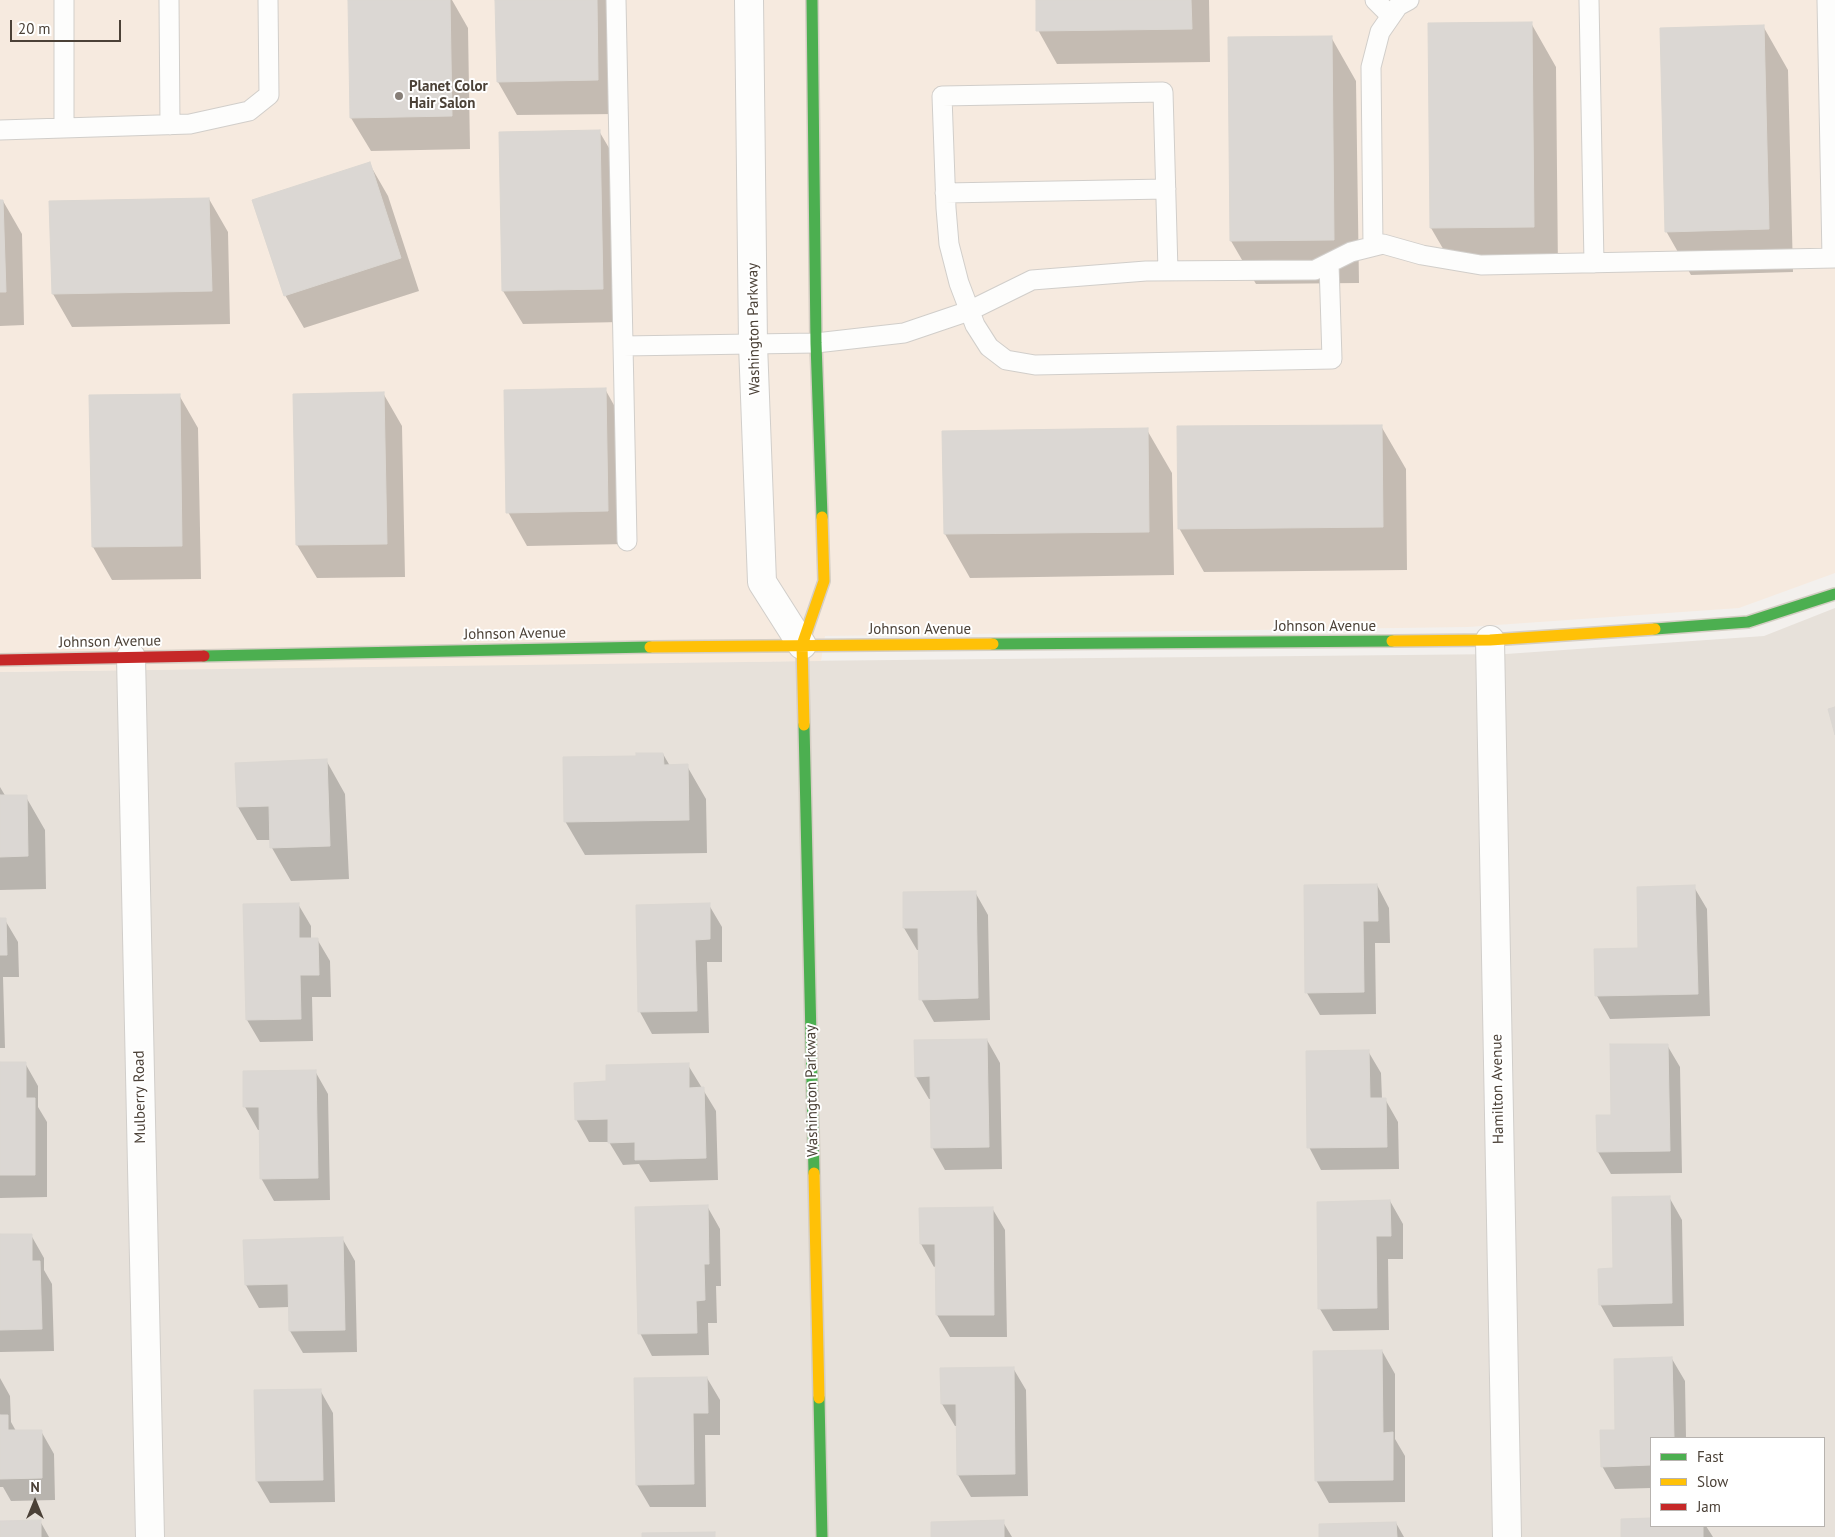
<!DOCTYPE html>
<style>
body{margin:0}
#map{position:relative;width:1835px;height:1537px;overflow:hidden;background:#f3f0ed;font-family:"PT Sans",sans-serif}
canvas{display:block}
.legend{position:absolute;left:1650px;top:1437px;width:175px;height:90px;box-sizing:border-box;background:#fff;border:1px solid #b7b3af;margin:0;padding:6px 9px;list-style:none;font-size:15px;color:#4b4137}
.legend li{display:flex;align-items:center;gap:10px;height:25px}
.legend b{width:25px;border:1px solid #b7b3af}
.north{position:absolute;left:10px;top:1477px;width:50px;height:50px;-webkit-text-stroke:4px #fff;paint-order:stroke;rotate:0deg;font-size:14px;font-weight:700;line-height:20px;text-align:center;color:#4b4137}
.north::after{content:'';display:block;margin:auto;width:18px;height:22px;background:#4b4137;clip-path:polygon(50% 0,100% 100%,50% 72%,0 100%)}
.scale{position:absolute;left:10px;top:20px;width:111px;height:22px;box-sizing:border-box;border:2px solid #4b4137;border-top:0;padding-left:6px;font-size:15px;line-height:18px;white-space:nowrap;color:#4b4137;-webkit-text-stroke:4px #fff;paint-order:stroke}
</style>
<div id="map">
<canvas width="1835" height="1537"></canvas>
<ul class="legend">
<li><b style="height:6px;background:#4caf50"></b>Fast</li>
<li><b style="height:6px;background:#ffc107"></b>Slow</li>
<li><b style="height:6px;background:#c62828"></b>Jam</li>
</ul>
<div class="north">N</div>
<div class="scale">20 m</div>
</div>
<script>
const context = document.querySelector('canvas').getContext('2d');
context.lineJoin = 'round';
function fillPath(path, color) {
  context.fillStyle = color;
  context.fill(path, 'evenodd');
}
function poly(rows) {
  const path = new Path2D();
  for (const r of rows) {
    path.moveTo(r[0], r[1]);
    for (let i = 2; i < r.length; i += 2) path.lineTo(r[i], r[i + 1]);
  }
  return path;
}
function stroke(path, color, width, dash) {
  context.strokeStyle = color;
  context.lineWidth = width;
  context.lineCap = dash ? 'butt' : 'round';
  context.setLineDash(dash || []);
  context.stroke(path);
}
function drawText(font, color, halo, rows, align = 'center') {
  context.font = font + ' "PT Sans",sans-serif';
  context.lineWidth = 4;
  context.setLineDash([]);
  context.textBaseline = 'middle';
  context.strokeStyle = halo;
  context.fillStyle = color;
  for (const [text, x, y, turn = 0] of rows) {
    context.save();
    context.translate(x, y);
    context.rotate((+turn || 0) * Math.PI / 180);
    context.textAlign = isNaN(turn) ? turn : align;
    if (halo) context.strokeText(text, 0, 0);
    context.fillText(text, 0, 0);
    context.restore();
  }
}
fillPath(poly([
 [1835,608,1835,1537,0,1537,0,672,487,664,1506,654,1764,636],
 [1651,1438,1824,1438,1824,1526,1651,1526]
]), '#e7e1da');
fillPath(poly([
 [0,0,1835,0,1835,573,1739,608,1468,627,825,636,821,661,0,672]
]), '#f6eadf');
fillPath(poly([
 [349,0,452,0,468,28,470,149,371,151,351,118],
 [496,0,615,0,617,114,517,115,498,82],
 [1037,0,1209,0,1210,62,1057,64,1038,30],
 [1531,23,1556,67,1558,271,1456,271,1431,228],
 [1763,26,1788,70,1793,272,1691,275,1666,231],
 [1331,37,1356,81,1359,283,1256,284,1231,241],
 [599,131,619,165,622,322,523,324,503,291],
 [369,163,388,196,419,291,304,328,285,295],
 [209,199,228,232,230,324,72,327,53,294,51,203],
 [0,201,3,201,22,234,24,325,0,326],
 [605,389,624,423,626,544,527,546,508,512],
 [383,393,402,426,405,577,317,578,297,545],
 [179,395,198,428,201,579,112,580,93,547,90,397],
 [1381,426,1406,469,1407,570,1204,572,1179,528],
 [1147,430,1172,473,1174,575,970,578,945,534,944,433],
 [663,754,670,766,687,766,706,799,707,853,585,855,565,821,637,757],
 [326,760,345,794,349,879,291,881,272,848,271,840,257,840,238,807],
 [0,787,6,797,26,797,45,830,46,889,0,890],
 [1377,885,1389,908,1390,943,1375,943,1376,1014,1320,1015,1307,993,1305,887],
 [1694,887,1707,909,1710,1016,1610,1019,1597,996,1595,950,1640,949],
 [975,892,988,915,990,1020,934,1022,921,999,920,950,917,950,904,928],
 [298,904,311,926,311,939,317,939,330,961,331,997,312,997,313,1041,260,1042,247,1020],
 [709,905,722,927,722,962,707,962,709,1033,652,1034,640,1012],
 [0,920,5,920,18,942,19,977,3,977,5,1048,0,1048],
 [987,1040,1000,1063,1002,1169,945,1170,932,1147,931,1099,929,1099,916,1077],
 [1667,1045,1680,1067,1682,1173,1611,1174,1598,1152],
 [1368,1051,1381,1073,1382,1099,1385,1099,1398,1122,1399,1169,1321,1170,1309,1147],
 [25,1063,38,1086,38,1107,47,1122,47,1197,0,1198,0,1064],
 [688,1065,716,1111,718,1180,650,1182,639,1164,623,1165,609,1142,589,1142,576,1119],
 [315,1071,328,1094,330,1200,274,1201,261,1178,260,1130,258,1130,245,1107,244,1073],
 [1669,1197,1682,1220,1684,1326,1613,1327,1600,1304,1614,1269],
 [1390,1201,1403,1224,1403,1259,1388,1259,1389,1330,1333,1331,1320,1309],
 [707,1206,720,1229,721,1286,716,1286,717,1323,708,1323,709,1355,652,1356,640,1333],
 [992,1208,1005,1230,1007,1337,950,1337,937,1315,936,1266,934,1267,921,1244,920,1209],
 [31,1235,44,1258,44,1270,52,1284,54,1351,0,1352,0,1236],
 [342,1238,355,1261,357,1352,303,1353,290,1331,289,1307,259,1308,246,1285,245,1241],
 [1382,1351,1395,1374,1395,1439,1405,1456,1405,1502,1329,1503,1316,1480],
 [1672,1359,1685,1381,1686,1438,1651,1438,1651,1488,1615,1489,1602,1466,1617,1431],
 [1013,1368,1026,1390,1028,1496,971,1497,958,1475,957,1426,955,1426,942,1404],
 [0,1378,10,1396,11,1422,16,1431,41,1431,54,1454,55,1500,11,1501,3,1487,0,1487],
 [707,1378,720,1400,720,1435,705,1435,706,1507,650,1507,637,1485],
 [320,1390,333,1413,335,1502,270,1503,257,1481,255,1391],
 [1651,1519,1651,1526,1706,1526,1713,1537,1623,1537,1622,1520],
 [40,1521,49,1537,0,1537,0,1522],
 [1003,1522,1012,1537,932,1537],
 [1396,1523,1404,1537,1321,1537]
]), '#0003');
const building = poly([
 [348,0,450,0,452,116,350,118,348,0],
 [495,0,597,0,598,80,497,82,495,0],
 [1036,0,1191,0,1192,29,1036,31,1036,0],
 [1532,22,1534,227,1430,228,1428,23,1532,22],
 [1764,25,1769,229,1665,232,1660,28,1764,25],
 [1332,36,1334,240,1230,241,1228,37,1332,36],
 [600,130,603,289,502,291,499,132,600,130],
 [370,162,401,258,284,296,252,200,370,162],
 [209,198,212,291,52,294,49,201,209,198],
 [0,200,3,200,6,292,0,292,0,200],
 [606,388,608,511,506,513,504,390,606,388],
 [384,392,387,544,296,545,293,394,384,392],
 [180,394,182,546,92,547,89,395,180,394],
 [1382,425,1383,527,1178,529,1177,426,1382,425],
 [1148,428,1149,532,944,534,942,431,1148,428],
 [1835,707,1835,735,1828,709,1835,707],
 [636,753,663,753,664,765,688,764,689,820,564,822,563,757,636,756,636,753],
 [327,759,330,846,270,848,269,806,237,807,235,763,327,759],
 [0,795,27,795,28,856,0,857,0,795],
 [1377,884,1378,921,1363,921,1364,992,1305,993,1304,885,1377,884],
 [1695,885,1698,994,1595,996,1594,949,1638,948,1637,887,1695,885],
 [976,891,978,998,919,1000,918,928,903,928,903,892,976,891],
 [299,903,299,938,318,938,319,975,300,975,301,1019,246,1020,243,904,299,903],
 [710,903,710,939,695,940,697,1011,638,1012,636,905,710,903],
 [0,918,6,918,7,955,0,955,0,918],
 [987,1039,989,1147,931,1148,930,1076,915,1077,914,1040,987,1039],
 [1610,1044,1668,1044,1670,1151,1597,1152,1596,1115,1611,1115,1610,1044],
 [1369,1050,1370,1098,1386,1098,1387,1147,1307,1148,1306,1051,1369,1050],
 [0,1062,26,1062,26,1098,35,1098,35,1175,0,1175,0,1062],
 [689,1063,689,1088,704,1087,706,1158,635,1160,635,1142,608,1143,608,1119,575,1120,574,1083,606,1081,606,1065,689,1063],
 [316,1070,318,1178,260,1179,259,1107,243,1107,243,1071,316,1070],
 [1670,1196,1672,1303,1599,1305,1598,1269,1613,1268,1612,1197,1670,1196],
 [1390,1200,1391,1236,1376,1236,1377,1308,1318,1309,1317,1202,1390,1200],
 [708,1205,709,1264,704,1264,705,1300,696,1301,697,1333,638,1334,635,1207,708,1205],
 [993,1207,994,1315,936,1315,935,1244,920,1244,919,1208,993,1207],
 [0,1234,32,1234,32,1261,40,1261,42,1329,0,1330,0,1234],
 [343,1237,345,1330,289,1331,288,1284,245,1285,243,1240,343,1237],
 [1382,1350,1383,1433,1393,1432,1393,1480,1315,1481,1313,1351,1382,1350],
 [1672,1357,1674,1438,1651,1438,1651,1465,1601,1467,1600,1430,1615,1430,1614,1359,1672,1357],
 [1014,1367,1015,1474,957,1475,956,1404,941,1404,940,1368,1014,1367],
 [707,1377,708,1413,693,1413,694,1484,636,1485,634,1378,707,1377],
 [321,1389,323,1480,256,1481,254,1390,321,1389],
 [0,1415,8,1415,8,1430,42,1430,42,1478,0,1479,0,1415],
 [1651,1518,1651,1526,1703,1526,1703,1537,1621,1537,1621,1519,1651,1518],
 [41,1520,41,1537,0,1537,0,1521,41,1520],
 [1004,1520,1004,1537,931,1537,931,1522,1004,1520],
 [1396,1522,1397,1537,1319,1537,1319,1524,1396,1522],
 [715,1532,715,1537,642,1537,642,1533,715,1532]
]);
fillPath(building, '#dbd7d3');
stroke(building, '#dbd7d2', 1);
const lane = poly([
 [64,0,64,128],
 [169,0,170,125],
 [616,0,627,541],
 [1375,0,1391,16],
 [1589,0,1594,263],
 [1827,0,1832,258],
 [0,130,190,124,249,111,269,95,268,0],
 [945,193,1166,189],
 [1373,246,1371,67,1380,32,1398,6,1409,0],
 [1168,271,1163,92,942,96,946,208,949,244,959,283,975,325,989,347,1006,360,1035,365,1332,359,1329,263],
 [623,346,816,343,904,333,969,311,1032,280,1146,271,1315,270,1351,252,1383,244,1422,255,1481,265,1835,258]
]);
const street = poly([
 [749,0,753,344,762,582,802,645],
 [1490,640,1507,1537],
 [131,657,150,1537]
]);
const fast = poly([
 [812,0,816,343,822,517],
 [1655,629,1748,622,1835,594],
 [993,644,1392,641],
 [204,656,650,647],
 [804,725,814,1173],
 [819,1398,822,1537]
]);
const slow = poly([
 [1392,641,1490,640,1655,629],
 [650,647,993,644],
 [804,725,802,645,824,581,822,517],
 [814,1173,819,1398]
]);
const jam = poly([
 [0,660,204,656]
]);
stroke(lane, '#d1ceca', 21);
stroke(street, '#d1ceca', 30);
stroke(fast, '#d5cec4', 14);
stroke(slow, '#d5cec4', 14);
stroke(jam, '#d5cec4', 14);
stroke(lane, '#fdfdfc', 19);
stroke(street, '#fdfdfc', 28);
stroke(fast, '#4caf50', 11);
stroke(slow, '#ffc107', 11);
stroke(jam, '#c62828', 11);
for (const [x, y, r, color] of [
 [399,96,5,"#867e77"]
]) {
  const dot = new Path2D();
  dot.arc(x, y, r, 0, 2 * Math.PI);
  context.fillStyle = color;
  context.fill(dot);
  stroke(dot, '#fff', 2);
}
drawText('bold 15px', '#4b4137', '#fff', [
 ["Planet Color",409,87],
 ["Hair Salon",409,104]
], 'left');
drawText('15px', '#4b4137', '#fff', [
 ["Washington Parkway",754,329,-91],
 ["Johnson Avenue",1325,627],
 ["Johnson Avenue",920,630],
 ["Johnson Avenue",515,634,-1],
 ["Johnson Avenue",110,642,-1],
 ["Hamilton Avenue",1498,1089,-91],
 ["Washington Parkway",812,1091,-91],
 ["Mulberry Road",140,1097,-91]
]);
</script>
